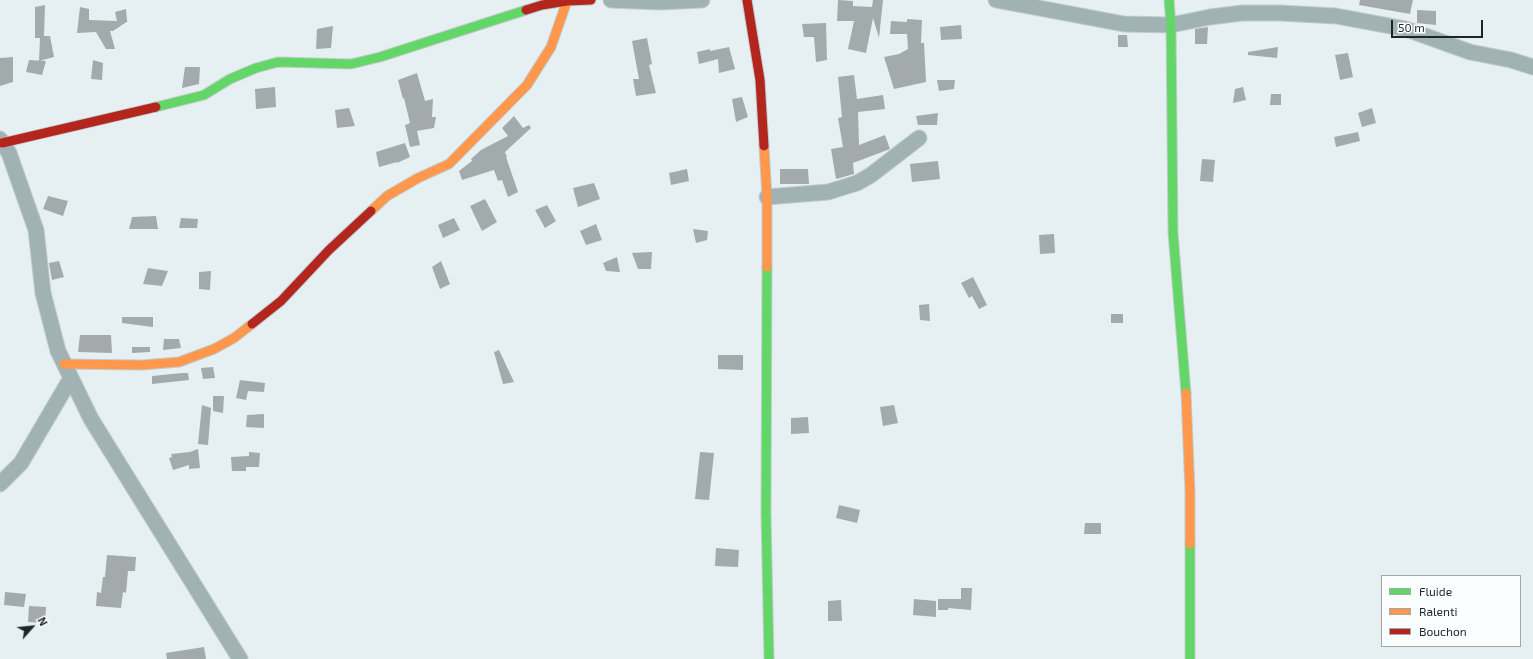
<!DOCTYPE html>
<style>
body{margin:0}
#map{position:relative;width:1533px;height:659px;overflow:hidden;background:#e6f0f2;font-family:"Exo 2",sans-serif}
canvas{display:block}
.legend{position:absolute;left:1381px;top:575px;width:140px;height:72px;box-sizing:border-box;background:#fafefe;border:1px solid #a2a7a8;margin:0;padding:5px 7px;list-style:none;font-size:12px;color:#1e2526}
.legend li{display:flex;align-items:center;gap:8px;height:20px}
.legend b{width:20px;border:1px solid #a2a7a8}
.north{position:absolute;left:12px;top:607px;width:40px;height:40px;-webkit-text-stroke:3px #fafefe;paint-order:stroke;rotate:63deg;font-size:11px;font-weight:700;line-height:16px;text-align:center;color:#1e2526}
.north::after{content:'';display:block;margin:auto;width:14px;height:18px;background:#1e2526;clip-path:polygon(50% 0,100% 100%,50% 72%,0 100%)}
.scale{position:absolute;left:1391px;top:20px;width:92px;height:18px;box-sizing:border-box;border:2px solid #1e2526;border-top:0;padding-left:5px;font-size:12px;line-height:14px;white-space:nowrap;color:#1e2526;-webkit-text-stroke:3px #fafefe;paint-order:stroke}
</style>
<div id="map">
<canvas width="1533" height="659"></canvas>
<ul class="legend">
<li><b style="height:5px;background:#63d668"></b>Fluide</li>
<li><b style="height:5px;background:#ff974d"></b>Ralenti</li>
<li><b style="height:5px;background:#b3261e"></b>Bouchon</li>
</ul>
<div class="north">N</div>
<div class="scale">50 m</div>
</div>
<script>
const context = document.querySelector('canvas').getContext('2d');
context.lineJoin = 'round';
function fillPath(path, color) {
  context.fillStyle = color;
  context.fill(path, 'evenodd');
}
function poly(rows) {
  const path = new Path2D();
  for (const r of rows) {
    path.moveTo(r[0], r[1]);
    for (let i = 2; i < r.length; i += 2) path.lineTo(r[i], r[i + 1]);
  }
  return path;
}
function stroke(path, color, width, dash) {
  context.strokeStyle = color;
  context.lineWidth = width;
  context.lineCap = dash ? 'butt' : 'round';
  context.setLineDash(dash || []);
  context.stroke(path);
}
fillPath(poly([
 [838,0,853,1,853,6,872,7,873,0,883,0,879,38,873,18,866,53,848,49,854,21,837,21],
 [1360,0,1413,0,1410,14,1359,5],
 [45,5,44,36,50,36,54,57,39,61,40,38,35,38,35,7],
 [80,7,89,9,89,20,117,21,115,12,126,9,127,21,128,21,113,31,110,31,115,49,106,49,96,32,77,33],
 [1417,10,1436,11,1436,25,1417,23],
 [907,19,922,20,921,43,924,43,926,82,894,89,884,57,899,54,908,49,907,34,890,34,891,21,907,22],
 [826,23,827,60,816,62,814,37,804,37,802,24],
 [961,25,962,39,941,40,940,27],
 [333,26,331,48,316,49,317,29],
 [1208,27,1207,44,1195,44,1195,29],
 [1118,35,1127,35,1128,47,1118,47],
 [647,38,652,64,649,65,656,93,636,96,633,79,639,79,632,41],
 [729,47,735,69,719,73,718,59,699,64,697,52,710,49,710,51],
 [1278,47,1277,58,1248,55,1248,52],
 [1348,53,1353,77,1340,80,1335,55],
 [13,57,13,82,0,86,0,58],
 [29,60,46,61,42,75,26,72],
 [93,60,103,63,102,80,91,79],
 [185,67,200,67,199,84,182,88],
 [417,73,425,101,433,99,432,117,436,117,434,128,417,131,420,145,410,147,405,125,410,123,404,98,403,99,398,80],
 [854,75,857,99,883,95,885,109,858,112,859,145,885,135,890,149,853,163,854,174,836,179,831,149,843,147,838,118,842,117,838,77],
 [937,80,955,80,954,89,939,91],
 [275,87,276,107,256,109,255,89],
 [1243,87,1246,100,1233,103,1235,89],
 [1271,94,1281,94,1281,105,1270,105],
 [742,97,748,117,736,122,732,99],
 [349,108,355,126,337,128,335,110],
 [1372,108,1376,123,1362,127,1358,113],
 [938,113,937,125,918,125,916,116],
 [514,116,523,128,529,125,531,128,505,152,507,157,506,157,518,192,508,197,502,180,498,181,494,170,462,180,459,171,472,161,471,159,481,150,508,136,502,128],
 [1358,132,1360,141,1336,147,1334,137],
 [405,143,410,157,397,163,397,162,379,167,376,152],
 [1202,159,1215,160,1213,182,1200,181],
 [938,161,940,179,912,182,910,164],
 [687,169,689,181,671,185,669,173],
 [780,169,808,169,809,184,780,184],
 [594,183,600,199,578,207,573,188],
 [48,196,68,201,63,216,43,209],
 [485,199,497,222,482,231,470,206],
 [547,205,556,221,545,228,535,210],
 [156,216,158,229,129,229,132,217],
 [181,218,198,219,197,228,179,228],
 [454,218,460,230,443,238,438,225],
 [596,224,602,240,586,245,580,231],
 [693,229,708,231,707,240,696,243],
 [1054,234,1055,253,1040,254,1039,235],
 [652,252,651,269,638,269,632,253],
 [617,257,620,272,606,271,603,263],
 [59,261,64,277,52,280,49,263],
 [441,261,450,284,440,289,432,267],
 [148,268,168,271,162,286,143,284],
 [211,271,210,290,199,289,199,272],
 [973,277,987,305,979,309,972,296,969,298,961,283],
 [929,304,930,321,920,320,919,305],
 [1111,314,1123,314,1123,323,1111,323],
 [122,317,153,317,153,327,122,323],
 [80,335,111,335,112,353,78,352],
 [164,339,179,339,181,348,163,350],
 [132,347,150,347,150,352,132,353],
 [499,350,514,382,503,384,494,352],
 [718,355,743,355,743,370,718,369],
 [213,367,215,378,203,379,201,368],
 [182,373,188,373,189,380,152,384,152,376],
 [240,380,265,383,264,392,248,391,246,400,236,398],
 [213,396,224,396,223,413,213,411],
 [202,405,211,408,208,445,198,444],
 [894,405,898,423,883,426,880,407],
 [264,414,264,428,246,427,247,415],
 [808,417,809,433,791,434,791,418],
 [198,449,200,468,189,469,189,465,173,470,169,458,172,457,171,454,190,452],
 [249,452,260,453,259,467,246,467,246,471,232,471,231,457,249,456],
 [700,452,714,453,709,500,695,499],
 [839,505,860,510,857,523,836,518],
 [1085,523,1101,523,1101,534,1084,534],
 [716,548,739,550,738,567,715,566],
 [107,555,136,557,135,571,128,571,126,593,123,592,121,608,96,606,97,592,101,593,103,577,105,577],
 [961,588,972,588,971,610,948,608,948,610,938,610,938,599,961,599],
 [5,592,26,594,24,607,4,605],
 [914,599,936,601,936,617,913,615],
 [841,600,842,621,828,621,828,601],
 [29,606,46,607,45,623,28,622],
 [204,647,206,659,167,659,166,653]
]), '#a3aaac');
const street = poly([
 [611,0,660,2,702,0],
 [996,0,1124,24,1171,25,1210,17,1242,13,1280,13,1336,16,1406,29,1470,52,1511,60,1533,67],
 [0,139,9,153,36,230,43,293,58,351,91,419,240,659],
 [767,197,828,192,857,183,871,175,919,138],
 [0,484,21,463,71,378]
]);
const fast = poly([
 [1169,0,1171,25,1173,233,1186,393],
 [156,107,204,95,230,79,256,68,278,62,351,64,380,57,526,10],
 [767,267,766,514,769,659],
 [1190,544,1190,659]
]);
const slow = poly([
 [764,146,767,197,767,267],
 [371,211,387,196,418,178,449,164,527,85,551,47,567,1],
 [64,364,142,365,179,362,214,349,234,338,252,324],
 [1186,393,1190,492,1190,544]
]);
const jam = poly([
 [747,0,760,80,764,146],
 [526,10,542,5,567,1,591,0],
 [2,143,156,107],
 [252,324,281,301,329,250,371,211]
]);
stroke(street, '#c3cbcc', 17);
stroke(fast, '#c3cbcc', 11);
stroke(slow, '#c3cbcc', 11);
stroke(jam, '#c3cbcc', 11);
stroke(street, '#a1b2b5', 15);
stroke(fast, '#63d668', 9);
stroke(slow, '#ff974d', 9);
stroke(jam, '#b3261e', 9);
</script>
